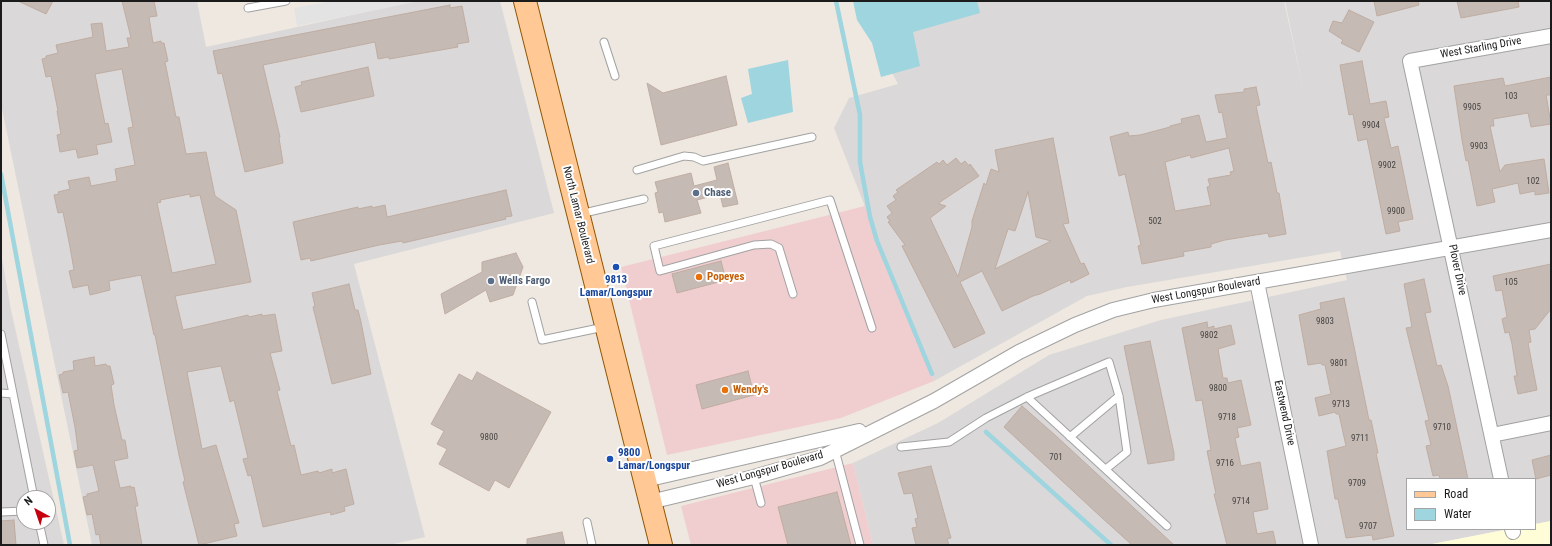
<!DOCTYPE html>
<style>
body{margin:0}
#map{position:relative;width:1552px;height:546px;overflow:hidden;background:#eee8e0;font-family:"Roboto Condensed",sans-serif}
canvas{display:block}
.frame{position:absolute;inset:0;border:2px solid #1b1b1b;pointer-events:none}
.legend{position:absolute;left:1406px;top:478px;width:130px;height:52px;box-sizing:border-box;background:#fff;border:1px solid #a4a4a4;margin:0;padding:5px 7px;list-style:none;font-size:12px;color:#1b1b1b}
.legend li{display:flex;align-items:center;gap:8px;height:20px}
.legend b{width:20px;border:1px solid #a4a4a4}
.north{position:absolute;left:16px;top:490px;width:40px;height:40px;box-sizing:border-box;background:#fff;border:1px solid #a4a4a4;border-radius:50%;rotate:320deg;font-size:11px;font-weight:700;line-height:16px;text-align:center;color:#1b1b1b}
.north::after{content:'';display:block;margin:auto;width:14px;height:18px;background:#c70010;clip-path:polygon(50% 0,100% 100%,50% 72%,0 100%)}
</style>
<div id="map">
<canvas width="1552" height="546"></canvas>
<div class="frame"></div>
<ul class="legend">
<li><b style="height:5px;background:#ffc894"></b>Road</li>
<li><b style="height:11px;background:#9ed5de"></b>Water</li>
</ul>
<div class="north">N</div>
</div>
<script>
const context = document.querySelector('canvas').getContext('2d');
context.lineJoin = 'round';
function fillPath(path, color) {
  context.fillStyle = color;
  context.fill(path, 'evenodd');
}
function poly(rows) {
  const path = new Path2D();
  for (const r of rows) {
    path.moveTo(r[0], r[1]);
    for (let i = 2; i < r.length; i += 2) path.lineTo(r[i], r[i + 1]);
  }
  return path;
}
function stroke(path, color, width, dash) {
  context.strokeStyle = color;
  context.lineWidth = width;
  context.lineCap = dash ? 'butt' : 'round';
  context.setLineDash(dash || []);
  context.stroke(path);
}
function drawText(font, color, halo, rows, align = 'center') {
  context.font = font + ' "Roboto Condensed",sans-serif';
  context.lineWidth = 4;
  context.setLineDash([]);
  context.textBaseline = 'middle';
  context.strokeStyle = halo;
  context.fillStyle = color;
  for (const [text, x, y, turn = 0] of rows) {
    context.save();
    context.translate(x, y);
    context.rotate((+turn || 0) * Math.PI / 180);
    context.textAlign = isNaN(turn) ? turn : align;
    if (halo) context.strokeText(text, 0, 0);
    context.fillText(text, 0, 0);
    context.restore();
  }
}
fillPath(poly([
 [1,1,197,1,206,47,416,1,500,1,554,213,354,264,425,537,389,545,92,545,1,104],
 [854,1,1284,1,1306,102,1285,1,1551,1,1551,521,1535,524,1535,479,1407,479,1407,529,1509,529,1427,545,873,545,853,463,938,423,1049,355,1161,320,1347,280,1340,251,1127,287,1087,296,934,381,834,128,849,98,898,84],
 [1,253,11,310,64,545,1,545],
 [24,498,48,498,48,522,24,522]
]), '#dad8d8');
fillPath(poly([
 [865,206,934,381,841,418,667,455,621,267],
 [853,463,873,545,691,545,681,506]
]), '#f0ced0');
fillPath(poly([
 [1551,521,1551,545,1427,545,1509,529,1535,529,1535,524]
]), '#fffcd8');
fillPath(poly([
 [333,1,420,1,297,26,294,8]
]), '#e3e3e3');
fillPath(poly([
 [853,1,977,1,980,13,913,32,920,66,881,77,872,43,857,20],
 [788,60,793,112,748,123,741,98,752,94,748,69]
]), '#9ed5de');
stroke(poly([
 [836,1,860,115,860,162,870,217,877,241,932,374],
 [1,174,70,545],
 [986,432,1111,545]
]), '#9ed5de', 4.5);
const building = poly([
 [18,1,53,1,46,14,18,1],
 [122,1,154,1,157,16,149,17,153,43,161,41,161,43,164,43,168,61,165,62,176,117,179,117,186,154,206,152,215,196,236,210,251,282,175,296,183,330,248,315,249,317,262,314,262,316,275,314,282,351,270,353,280,390,277,391,291,446,294,445,301,475,318,471,319,473,332,469,332,473,346,469,354,504,344,507,345,511,331,515,330,512,263,527,251,475,248,476,243,459,248,458,234,400,230,402,221,366,187,372,202,449,216,445,239,523,234,524,237,536,199,545,183,482,185,481,179,455,155,335,154,335,141,275,109,281,110,290,90,295,88,285,73,288,69,271,74,270,70,247,63,212,58,213,54,195,59,194,58,192,70,189,68,181,89,177,91,186,117,181,115,169,135,165,128,128,133,127,122,69,95,74,105,124,108,123,112,142,96,145,98,154,78,158,76,149,60,152,57,135,61,134,57,111,58,111,51,76,46,77,42,59,46,58,46,56,58,53,56,45,93,37,91,24,102,23,106,51,129,47,127,38,131,38,122,1],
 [190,194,190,197,200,195,216,264,172,273,157,203,161,202,160,200,190,194],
 [1374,1,1418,1,1419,5,1377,16,1374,1],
 [1457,1,1518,1,1519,7,1461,18,1457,1],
 [450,5,450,8,462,6,469,42,457,44,458,47,389,59,389,57,378,59,375,42,263,65,280,137,279,138,283,163,245,172,222,73,218,74,213,51,450,5],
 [1349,10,1374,22,1359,52,1341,43,1343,40,1329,31,1333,21,1342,23,1349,10],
 [1362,61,1370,104,1386,101,1389,117,1384,118,1391,148,1398,146,1413,219,1398,222,1400,231,1386,234,1367,139,1358,141,1353,114,1349,115,1341,71,1340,65,1362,61],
 [368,67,374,96,301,112,295,87,302,85,301,82,368,67],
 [726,76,737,125,661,145,647,83,663,93,726,76],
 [1551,77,1551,95,1546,95,1551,124,1531,127,1528,113,1493,119,1494,126,1490,126,1500,172,1505,165,1544,159,1549,193,1535,195,1535,191,1520,194,1518,183,1492,189,1495,202,1477,206,1468,160,1466,161,1462,140,1454,86,1503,78,1505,86,1551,77],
 [1256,87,1260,105,1256,106,1268,163,1271,162,1277,193,1279,193,1286,234,1269,237,1268,233,1225,240,1211,244,1211,247,1183,252,1184,256,1142,264,1138,246,1141,245,1125,174,1119,176,1110,137,1128,132,1129,136,1140,135,1170,127,1170,126,1182,123,1181,119,1199,115,1206,142,1227,138,1222,112,1219,113,1215,95,1244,92,1244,89,1256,87],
 [1229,148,1234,171,1230,172,1231,175,1208,179,1210,186,1207,187,1211,205,1175,211,1165,162,1190,155,1191,158,1229,148],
 [1053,138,1069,223,1063,224,1081,264,1084,263,1089,274,1071,283,1070,280,1040,294,1033,296,1002,311,982,271,960,282,985,333,954,348,902,246,905,245,888,222,890,221,887,217,892,213,887,206,896,200,893,196,898,192,896,190,937,162,939,164,943,160,947,165,956,158,961,164,965,161,969,166,970,164,979,176,940,202,939,204,946,206,930,218,958,277,972,227,972,221,984,183,986,185,991,169,999,172,995,150,1053,138],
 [1028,192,1036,237,1051,241,995,269,1008,229,1015,231,1028,192],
 [728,163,738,204,723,207,720,194,697,200,701,213,665,222,663,212,659,213,655,193,658,192,655,182,691,173,694,186,717,180,714,167,728,163],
 [506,190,512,216,505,217,506,219,403,243,402,241,379,245,311,261,310,258,301,260,293,222,358,207,358,209,372,206,372,208,385,205,387,217,506,190],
 [516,253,523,267,513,295,490,302,486,290,445,314,441,294,482,272,482,262,516,253],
 [721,261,726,280,677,293,672,274,721,261],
 [1551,264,1551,309,1535,329,1529,330,1531,342,1528,343,1537,390,1518,394,1514,376,1517,376,1512,344,1509,332,1505,333,1502,319,1507,317,1502,290,1496,291,1493,276,1551,264],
 [1424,279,1431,312,1425,313,1428,326,1437,366,1441,365,1448,386,1468,479,1440,479,1439,475,1433,476,1426,446,1431,445,1425,421,1429,420,1406,328,1412,327,1404,284,1424,279],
 [349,284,355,310,358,310,361,322,371,374,332,384,313,307,315,306,312,293,349,284],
 [1344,298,1369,420,1371,420,1378,453,1376,453,1394,536,1373,540,1372,535,1346,538,1338,499,1335,499,1327,451,1346,446,1339,414,1336,414,1335,412,1319,416,1315,398,1331,394,1325,365,1322,365,1321,363,1308,365,1299,315,1321,309,1320,303,1344,298],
 [1207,322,1208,328,1214,326,1214,329,1231,325,1235,344,1218,349,1223,378,1227,378,1228,383,1241,380,1251,425,1237,428,1239,437,1235,438,1241,466,1260,462,1268,509,1253,512,1257,534,1273,531,1276,545,1227,545,1214,494,1216,494,1207,451,1211,450,1202,400,1196,401,1182,328,1207,322],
 [1150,341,1174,453,1174,460,1148,464,1124,346,1150,341],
 [94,357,95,366,106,364,107,366,110,366,114,384,111,385,114,405,122,440,125,440,128,458,114,461,120,488,131,486,131,488,134,487,138,506,135,506,142,545,101,545,99,534,96,535,92,514,87,515,83,497,87,496,87,494,99,491,93,465,77,468,74,451,78,450,75,427,68,392,63,393,59,375,63,374,63,372,74,370,73,361,94,357],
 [748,371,754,395,702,409,696,385,748,371],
 [477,372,551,412,509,488,495,480,489,491,439,464,447,449,437,444,444,431,431,424,459,374,472,381,477,372],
 [1022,406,1055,435,1174,545,1132,545,1101,517,1004,427,1022,406],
 [1551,455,1551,475,1536,479,1532,460,1551,455],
 [931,466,951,538,947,539,949,545,916,545,912,528,917,527,915,519,918,518,912,493,904,494,898,473,931,466],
 [837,492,851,545,788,545,778,507,837,492],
 [14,520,16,545,1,545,1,521,14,520],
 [562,532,565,545,527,545,527,539,562,532]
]);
fillPath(building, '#c5bab4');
stroke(building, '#c0ada2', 1);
const lane = poly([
 [248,8,286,1],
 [604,42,615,76],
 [637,170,684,156,694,157,703,161,812,137],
 [580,214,644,199],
 [793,294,779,248,771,244,754,245,660,271,654,246,830,200,872,328],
 [532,302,542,340,604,327],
 [1,334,34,498],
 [1,393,13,394],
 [1027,397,1167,526],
 [1070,437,1119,396],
 [901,447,949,442,986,418,1027,397,1109,362,1119,396,1127,452,1106,469],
 [835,450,860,545],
 [754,477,761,503],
 [1,512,24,511],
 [39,522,44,545],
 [587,522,592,545]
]);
const street = poly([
 [1257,282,1311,545],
 [1492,435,1551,423],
 [1501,479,1410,61,1551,36],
 [645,480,859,431],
 [650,502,754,477,820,458,934,401,1019,352,1075,325,1113,310,1154,300,1551,230],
 [1512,529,1513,532]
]);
const primary = poly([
 [525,1,661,545]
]);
stroke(lane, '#a2a2a2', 9);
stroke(street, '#a2a2a2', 16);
stroke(primary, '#935600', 24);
stroke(lane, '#fff', 7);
stroke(street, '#fff', 14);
stroke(primary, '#ffc894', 22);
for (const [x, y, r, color] of [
 [696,193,4,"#5c6f8a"],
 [616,267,4,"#1a4fb4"],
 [699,277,4,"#e8710a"],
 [491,281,4,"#5c6f8a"],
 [725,390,4,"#e8710a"],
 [610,459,4,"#1a4fb4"]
]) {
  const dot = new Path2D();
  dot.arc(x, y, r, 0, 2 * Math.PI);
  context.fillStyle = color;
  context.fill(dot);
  stroke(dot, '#fff', 1.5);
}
drawText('9px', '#464341', null, [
 ["103",1511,97],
 ["9905",1472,108],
 ["9904",1371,126],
 ["9903",1479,147],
 ["9902",1387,166],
 ["102",1533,182],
 ["9900",1396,212],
 ["502",1155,222],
 ["105",1511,283],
 ["9803",1325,322],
 ["9802",1209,336],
 ["9801",1339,364],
 ["9800",1218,389],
 ["9713",1341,405],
 ["9718",1227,418],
 ["9710",1442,428],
 ["9800",489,438],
 ["9711",1360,439],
 ["701",1056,458],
 ["9716",1225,464],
 ["9709",1357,484],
 ["9714",1241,502],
 ["9707",1368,527]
]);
drawText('11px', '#1b1b1b', '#fff', [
 ["West Starling Drive",1481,48,-10],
 ["North Lamar Boulevard",578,215,76],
 ["Plover Drive",1457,270,78],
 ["West Longspur Boulevard",1206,291,-10],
 ["Eastwend Drive",1284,413,78],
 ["West Longspur Boulevard",770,470,-16]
]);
drawText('bold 11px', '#4e5e75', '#fff', [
 ["Chase",704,193],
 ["Wells Fargo",499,281]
], 'left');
drawText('bold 11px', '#c56008', '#fff', [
 ["Popeyes",707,277],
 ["Wendy's",733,390]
], 'left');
drawText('bold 11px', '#164399', '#fff', [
 ["9813",616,280],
 ["Lamar/Longspur",616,293],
 ["9800",618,453,"left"],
 ["Lamar/Longspur",618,466,"left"]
]);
</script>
